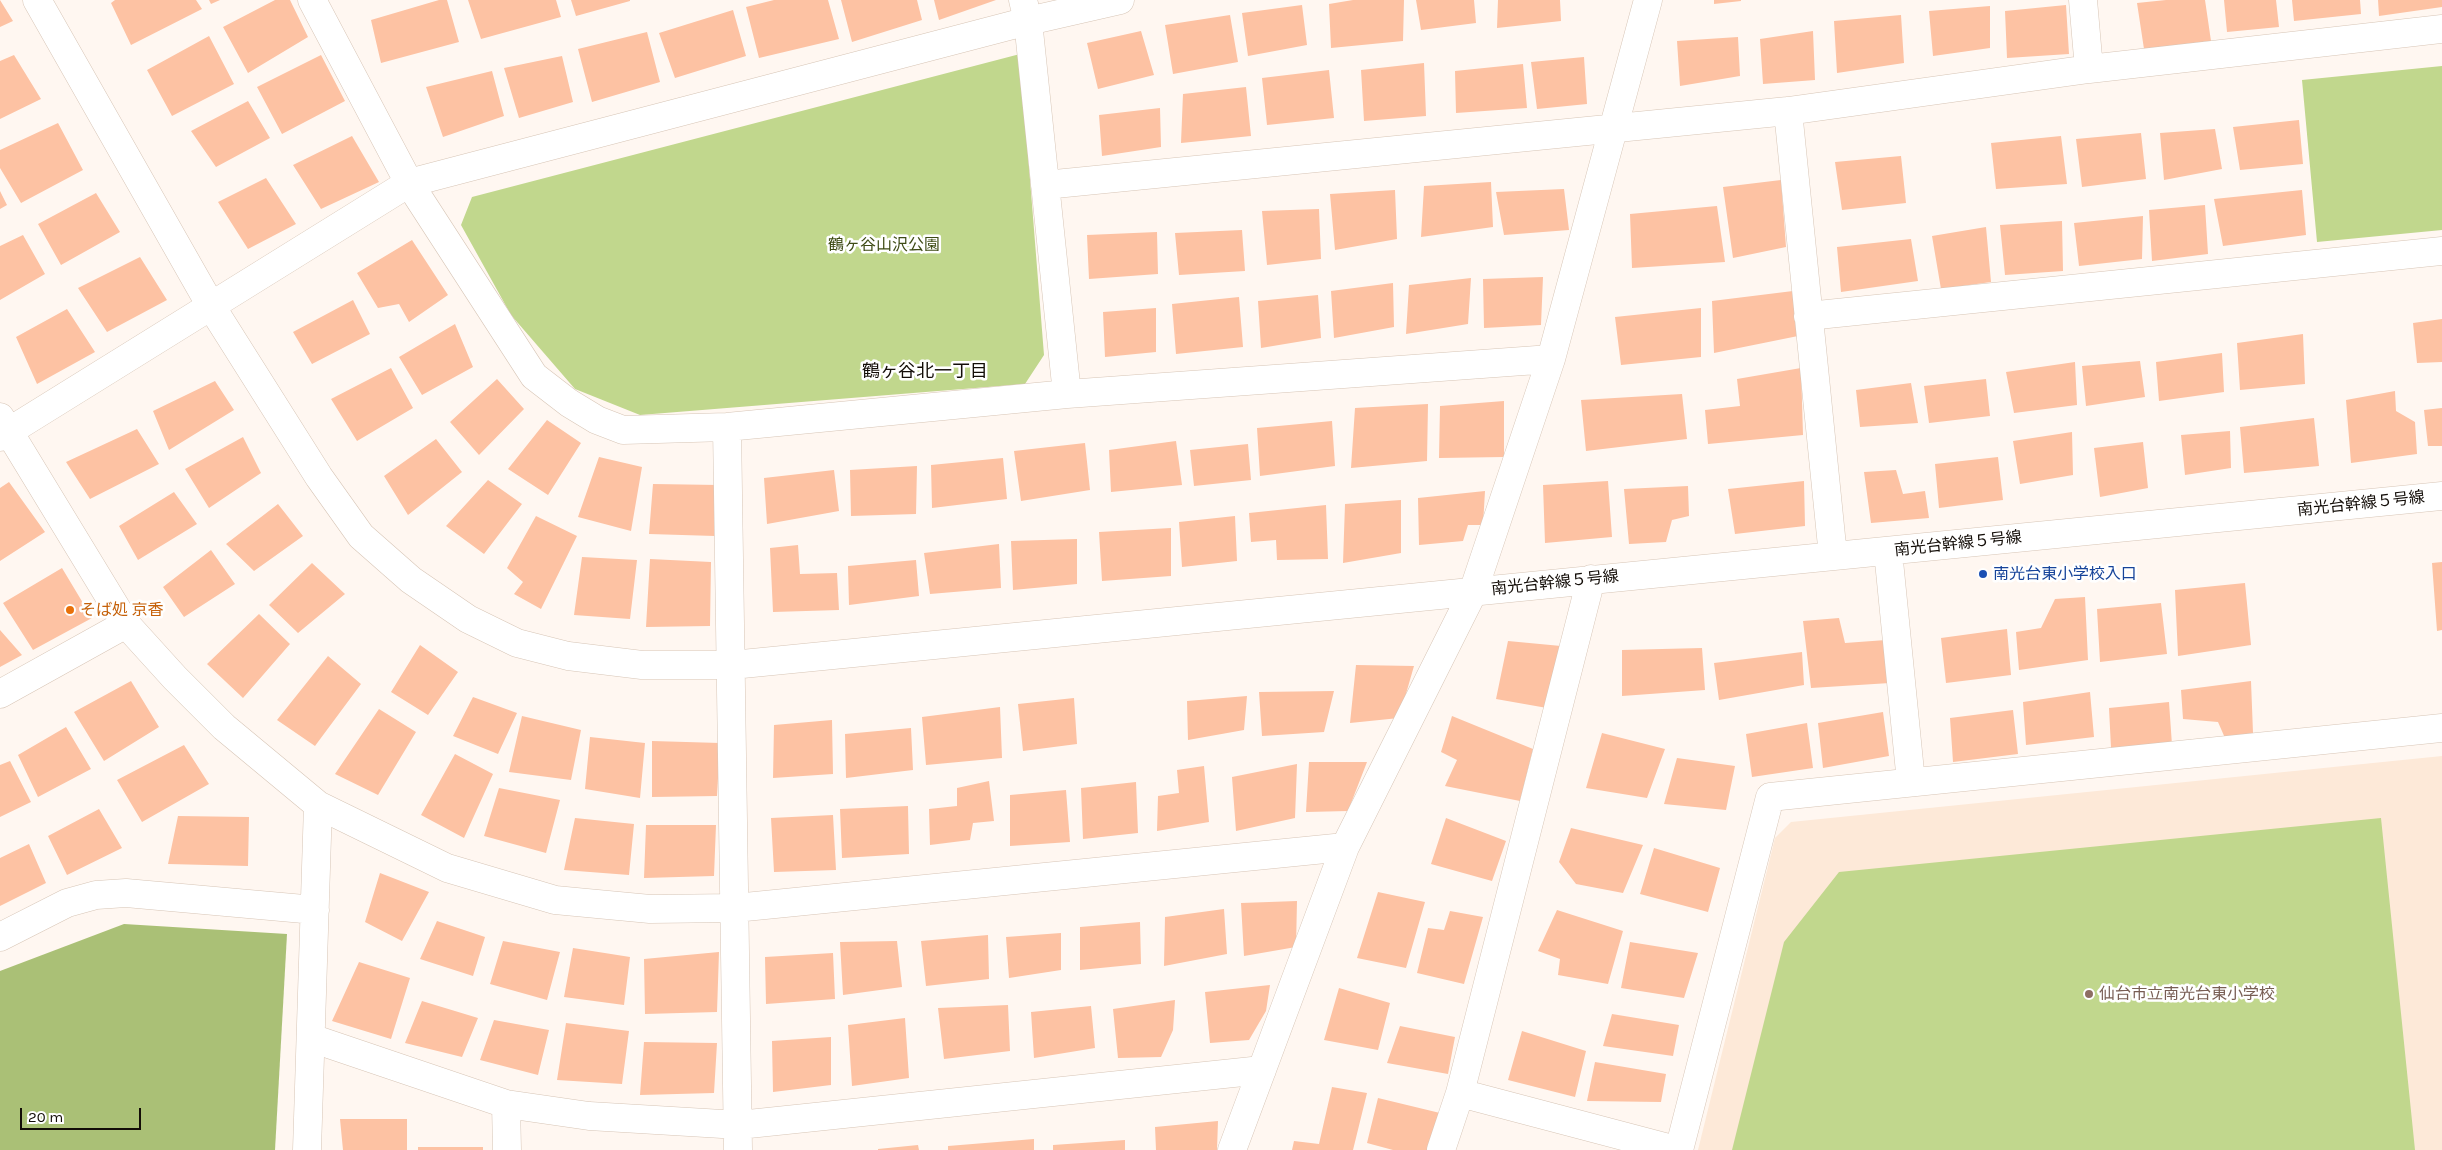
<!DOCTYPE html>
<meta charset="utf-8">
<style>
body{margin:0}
#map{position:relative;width:2442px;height:1150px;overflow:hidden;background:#fff7f1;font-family:Karla,sans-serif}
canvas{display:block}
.scale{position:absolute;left:20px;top:1108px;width:121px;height:22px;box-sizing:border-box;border:2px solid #130d08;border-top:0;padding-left:6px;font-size:15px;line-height:18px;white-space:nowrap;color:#130d08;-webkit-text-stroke:4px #fff;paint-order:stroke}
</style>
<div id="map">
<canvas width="2442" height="1150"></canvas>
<div class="scale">20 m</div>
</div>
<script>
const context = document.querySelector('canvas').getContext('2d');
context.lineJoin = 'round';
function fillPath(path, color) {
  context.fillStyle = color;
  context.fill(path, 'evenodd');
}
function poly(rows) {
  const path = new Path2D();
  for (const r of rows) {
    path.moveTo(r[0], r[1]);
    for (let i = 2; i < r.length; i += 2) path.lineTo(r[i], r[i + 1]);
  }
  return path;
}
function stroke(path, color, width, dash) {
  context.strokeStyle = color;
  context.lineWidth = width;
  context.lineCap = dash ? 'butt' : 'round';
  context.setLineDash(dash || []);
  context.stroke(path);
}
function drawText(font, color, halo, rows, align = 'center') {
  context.font = font + ' Karla,"Noto Sans JP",sans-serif';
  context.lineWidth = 5;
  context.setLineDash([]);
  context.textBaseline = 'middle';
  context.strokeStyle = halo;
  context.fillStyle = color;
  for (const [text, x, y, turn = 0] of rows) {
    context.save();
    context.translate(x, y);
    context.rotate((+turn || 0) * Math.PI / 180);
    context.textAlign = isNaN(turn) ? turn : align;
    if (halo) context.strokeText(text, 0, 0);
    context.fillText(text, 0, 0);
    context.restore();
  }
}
fillPath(poly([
 [2442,756,2442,1150,1698,1150,1775,838,1791,822]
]), '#fde9d8');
fillPath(poly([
 [1020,54,1044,355,1025,384,640,415,575,389,511,315,461,225,472,197],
 [2442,66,2442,230,2317,242,2302,80],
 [2381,818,2415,1150,1732,1150,1784,942,1839,872]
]), '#c1d78d');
fillPath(poly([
 [124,924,287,934,275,1150,0,1150,0,971]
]), '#aac076');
fillPath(poly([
 [0,0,13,21,0,27],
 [115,0,196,0,202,9,131,45,111,3],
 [209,0,220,0,211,4],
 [275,0,290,0,308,37,248,73,223,27],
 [439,0,447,0,459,42,381,63,371,20],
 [468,0,556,0,561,17,481,39],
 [571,0,630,0,630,1,576,16],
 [774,0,828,0,839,39,759,58,746,7],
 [841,0,917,0,922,20,852,42],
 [934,0,996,0,939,20],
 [1353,0,1404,0,1403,41,1331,48,1329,4],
 [1416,0,1474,0,1476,23,1421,30],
 [1498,0,1560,0,1561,21,1497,28],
 [1714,0,1741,0,1741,1,1714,4],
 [2166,0,2205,0,2211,41,2144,49,2137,3],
 [2224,0,2276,0,2279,27,2227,32],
 [2292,0,2360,0,2361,14,2294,21],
 [2378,0,2442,0,2442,7,2379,16],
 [1302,5,1307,45,1248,56,1242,13],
 [2066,5,2069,54,2007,58,2005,11],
 [1990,6,1990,48,1933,56,1929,11],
 [733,10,746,56,675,78,659,33],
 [1230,15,1238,62,1173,74,1165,25],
 [1901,15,1904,63,1837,73,1834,21],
 [1141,31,1154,75,1098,89,1087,43],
 [1813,31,1815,80,1763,84,1760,39],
 [647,32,660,82,592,102,578,49],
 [209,36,234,84,172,116,147,70],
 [1738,37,1740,76,1680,86,1677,41],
 [14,55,41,99,0,119,0,61],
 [321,55,345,101,282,134,257,87],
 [562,56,573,102,519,118,504,68],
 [1584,57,1587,104,1537,109,1531,62],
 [1424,63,1426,116,1364,121,1361,70],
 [1523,64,1527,108,1456,113,1455,71],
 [1329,70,1334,118,1267,125,1262,78],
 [492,71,504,116,443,137,426,87],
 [1246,87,1251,136,1181,143,1183,94],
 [248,101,270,138,216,167,191,131],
 [1160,108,1161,147,1102,156,1099,115],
 [2299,120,2303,164,2240,170,2233,127],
 [58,123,83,170,21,203,0,168,0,150],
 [2215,129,2222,169,2164,180,2160,133],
 [2141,133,2146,179,2082,187,2076,139],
 [352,136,379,182,321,209,293,165],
 [2061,136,2067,184,1996,189,1991,143],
 [1901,156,1906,203,1842,210,1835,162],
 [266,178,296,224,248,249,218,202],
 [1781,180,1786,247,1733,258,1723,187],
 [1491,182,1493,227,1421,237,1424,186],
 [1564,189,1569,230,1504,235,1496,192],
 [1395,190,1397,239,1335,250,1330,194],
 [2302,190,2306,235,2223,246,2214,199],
 [0,191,7,205,0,209],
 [96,193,120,232,61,265,38,224],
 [2205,205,2208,254,2152,261,2149,210],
 [1717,206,1725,262,1632,268,1630,214],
 [1319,209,1321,259,1267,265,1262,211],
 [2143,216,2142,259,2079,266,2074,223],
 [2062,221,2063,271,2005,275,2000,225],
 [1986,227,1991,282,1941,289,1932,236],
 [1242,230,1245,271,1179,275,1175,233],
 [1157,232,1158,274,1089,279,1087,235],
 [23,235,45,274,0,300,0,246],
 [1911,239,1918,281,1841,292,1837,247],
 [412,240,448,295,409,322,399,304,378,308,357,273],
 [140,257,167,300,107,332,78,288],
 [1543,277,1541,325,1484,328,1483,279],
 [1471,278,1468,324,1406,334,1409,285],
 [1393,283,1394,327,1334,338,1331,291],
 [1793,291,1798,336,1714,353,1712,301],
 [1318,295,1321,338,1261,348,1258,301],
 [1239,297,1243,347,1176,354,1172,304],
 [353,300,370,334,312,364,293,332],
 [1156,308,1156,352,1105,357,1103,312],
 [1701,308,1701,357,1621,365,1615,317],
 [67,309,95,352,37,384,16,337],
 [2442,319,2442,362,2417,363,2413,323],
 [455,324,473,367,422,395,399,357],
 [2303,334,2305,384,2240,390,2237,343],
 [2222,353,2224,392,2159,401,2156,362],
 [2140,361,2145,397,2086,406,2082,366],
 [2075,362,2077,405,2014,413,2006,372],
 [391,368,413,408,357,441,331,399],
 [1801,368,1803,435,1708,444,1705,410,1740,406,1737,379],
 [497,379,524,409,479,455,450,422],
 [1986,379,1990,416,1929,423,1924,386],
 [215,381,234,410,169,450,153,411],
 [1911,383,1918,423,1860,427,1856,390],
 [2395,391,2396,411,2415,422,2417,454,2351,463,2346,400],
 [1682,394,1687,439,1586,451,1581,400],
 [1504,401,1504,457,1439,458,1440,406],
 [1428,404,1427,461,1351,468,1355,408],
 [2442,408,2442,446,2428,446,2424,410],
 [2314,418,2319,466,2244,473,2240,427],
 [547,420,581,443,548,495,508,469],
 [1332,421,1335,466,1260,476,1257,428],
 [137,429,159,464,90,499,66,462],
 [2230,431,2231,468,2185,475,2181,435],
 [2072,432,2073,475,2020,484,2013,441],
 [243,437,261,473,209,508,185,469],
 [436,439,462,472,408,515,384,476],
 [1176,441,1182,485,1111,492,1109,450],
 [2143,442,2148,488,2100,497,2094,448],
 [1085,443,1090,490,1021,501,1014,451],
 [1248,444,1251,480,1194,486,1190,450],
 [599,457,642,467,631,531,578,517],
 [1998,457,2003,500,1939,508,1935,464],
 [1003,458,1007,499,932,508,931,465],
 [917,466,916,514,851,516,850,470],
 [834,470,839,511,767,524,764,478],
 [1896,470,1903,494,1925,491,1929,518,1871,523,1864,472],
 [488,480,522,504,484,554,446,526],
 [1608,481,1612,537,1545,543,1543,485],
 [1804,481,1805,526,1735,534,1728,489],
 [9,482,45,532,0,561,0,488],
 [653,484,719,485,715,536,649,534],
 [1688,486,1689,516,1672,520,1666,542,1629,544,1624,489],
 [1485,491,1483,525,1468,525,1463,541,1419,545,1418,498],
 [174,492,197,524,138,560,119,526],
 [1401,500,1401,553,1343,563,1345,504],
 [278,504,303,536,254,571,226,544],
 [1326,505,1328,559,1277,560,1276,540,1251,542,1249,513],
 [536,516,577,536,541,609,514,594,523,582,507,568],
 [1235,516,1237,561,1182,567,1179,522],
 [1171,528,1171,576,1102,581,1099,532],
 [1077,539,1077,584,1013,590,1011,541],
 [999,544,1001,588,930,594,924,553],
 [798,545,800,574,837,573,839,610,773,612,770,548],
 [211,550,235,584,184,617,163,587],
 [582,557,637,560,630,619,574,615],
 [650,559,711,562,710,626,646,627],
 [916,560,919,596,849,605,848,566],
 [2442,562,2442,630,2437,631,2432,563],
 [312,563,345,594,298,633,269,605],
 [62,568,92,618,33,650,3,603],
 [2245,583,2251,645,2178,656,2175,590],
 [2085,597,2088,660,2019,670,2016,632,2041,628,2055,599],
 [2161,603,2167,654,2100,662,2097,609],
 [259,614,290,644,243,698,207,664],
 [1839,618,1845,643,1886,640,1890,683,1811,688,1803,621],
 [2007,629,2011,675,1946,683,1941,638],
 [0,630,22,655,0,667],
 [1508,641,1561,646,1547,708,1496,699],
 [420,645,458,672,428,715,391,692],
 [1702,648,1705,690,1622,696,1622,650],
 [1802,652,1804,685,1719,700,1714,663],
 [328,656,361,684,315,746,277,720],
 [1356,665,1414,666,1399,718,1350,723],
 [131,681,159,727,104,761,74,712],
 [2251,681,2253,733,2225,738,2218,722,2183,719,2181,690],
 [1334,691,1324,732,1262,736,1259,692],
 [2090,692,2094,737,2026,745,2023,702],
 [1247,696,1244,730,1188,740,1187,701],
 [473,697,517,713,498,754,453,736],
 [1074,698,1077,744,1023,751,1018,704],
 [2169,702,2172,745,2111,748,2109,708],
 [1000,707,1002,758,926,765,922,717],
 [379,709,416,732,378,795,335,774],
 [2013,710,2018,754,1953,762,1950,718],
 [1883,712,1889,756,1823,768,1818,723],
 [522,716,581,730,571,780,509,772],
 [1452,716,1533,749,1520,801,1445,786,1457,760,1441,752],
 [832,720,833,774,773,778,774,725],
 [1807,723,1813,768,1752,777,1746,734],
 [66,727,91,769,38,797,18,755],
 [911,728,913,770,846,778,845,734],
 [1602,733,1665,749,1647,798,1586,788],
 [590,737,645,743,640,798,585,789],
 [652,741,720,743,717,796,652,797],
 [184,745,209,784,142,822,117,780],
 [455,754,493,774,464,838,421,815],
 [1677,758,1735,766,1726,810,1664,804],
 [10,761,31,802,0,817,0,765],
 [1309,762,1367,762,1348,811,1306,812],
 [1297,764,1295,818,1236,831,1232,777],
 [1204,766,1209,822,1157,831,1158,796,1179,793,1177,770],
 [989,781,994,821,973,823,970,840,930,845,929,809,957,806,957,788],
 [1136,782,1138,833,1083,839,1081,788],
 [499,788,560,800,546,853,484,836],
 [1066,790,1070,842,1010,846,1010,795],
 [908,806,909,854,842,858,840,809],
 [99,809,122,848,67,875,48,836],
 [833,815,836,870,774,872,771,818],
 [178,816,249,817,248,866,168,864],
 [575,818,634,824,629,875,564,870],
 [1446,818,1506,841,1492,881,1431,864],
 [646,825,716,825,714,876,644,878],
 [1571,828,1643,845,1623,893,1576,884,1559,862],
 [29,844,46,883,0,906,0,858],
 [1654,848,1720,868,1708,912,1640,894],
 [380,873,429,892,402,941,365,922],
 [1378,892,1425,902,1406,968,1357,958],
 [1297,901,1296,947,1244,956,1241,903],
 [1224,909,1227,954,1164,966,1165,917],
 [1557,910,1623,931,1608,984,1558,975,1560,959,1538,951],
 [1450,911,1483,917,1464,984,1417,973,1428,928,1444,930],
 [437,921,485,937,473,976,420,959],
 [1140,922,1141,964,1080,970,1080,927],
 [1061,933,1061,970,1009,978,1006,937],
 [988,935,989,979,926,986,921,941],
 [503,941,560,952,547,1000,490,984],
 [897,941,902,987,843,995,840,942],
 [1630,942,1698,953,1684,998,1621,988],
 [573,948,630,957,624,1005,564,997],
 [719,952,717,1012,645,1014,644,959],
 [833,953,835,999,766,1004,765,957],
 [359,962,410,978,391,1039,332,1021],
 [1270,985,1266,1011,1249,1040,1210,1043,1205,992],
 [1339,988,1390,1003,1378,1050,1324,1040],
 [1175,1000,1173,1030,1161,1057,1118,1058,1113,1009],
 [422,1001,478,1018,462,1057,405,1043],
 [1008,1005,1010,1051,944,1059,938,1008],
 [1091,1006,1095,1048,1034,1058,1031,1012],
 [1612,1014,1679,1025,1673,1056,1603,1046],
 [905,1018,909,1078,852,1086,848,1025],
 [494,1020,549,1030,538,1075,480,1060],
 [566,1023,629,1031,622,1084,557,1080],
 [1400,1026,1455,1037,1448,1074,1387,1063],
 [1522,1031,1586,1051,1575,1097,1508,1080],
 [831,1037,831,1085,773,1092,772,1041],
 [644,1042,717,1043,714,1093,640,1095],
 [1595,1062,1666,1074,1661,1102,1587,1101],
 [1332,1087,1367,1093,1353,1150,1292,1150,1294,1141,1319,1144],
 [1378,1098,1440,1113,1429,1150,1393,1150,1367,1143],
 [340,1119,407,1119,407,1150,343,1150],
 [1218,1121,1217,1150,1156,1150,1155,1127],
 [1034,1139,1034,1150,948,1150,948,1146],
 [1125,1140,1125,1150,1053,1150,1053,1145],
 [918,1145,919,1150,878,1150,878,1149],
 [418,1147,483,1147,483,1150,418,1150]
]), '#fdc2a3');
const minor = poly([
 [37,0,211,306,319,477,361,536,411,580,468,619,517,643,568,656,642,665,732,665,2442,496],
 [312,0,409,183,534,376,569,403,597,420,623,430,727,427,1067,394,1551,359],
 [1023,0,1028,21,1067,394],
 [2083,0,2089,69],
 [1788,111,1833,556],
 [1045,185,1788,111,2089,69,2442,29],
 [1808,316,2442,251],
 [0,417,126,624,175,678,224,727,318,805,447,868,555,900,650,909,735,908,1345,847],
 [727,427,738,1150],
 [0,437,409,183,1028,21,1120,0],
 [1888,551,1911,782],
 [0,694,126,624],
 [0,937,67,903,96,895,126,893,315,910],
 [311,1038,506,1104,589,1116,739,1125,1262,1070],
 [1460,1093,1676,1150],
 [506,1104,507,1150],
 [307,1150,318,805],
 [1232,1150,1345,847,1473,592,1551,359,1648,0],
 [1441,1150,1460,1093,1591,579],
 [1679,1150,1770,797,2442,728]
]);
stroke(minor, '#d7c5b6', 29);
stroke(minor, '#fff', 28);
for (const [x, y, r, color] of [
 [1983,574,5,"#1a4fb4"],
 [70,610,5,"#e8710a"],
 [2089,994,5,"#8d6e63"]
]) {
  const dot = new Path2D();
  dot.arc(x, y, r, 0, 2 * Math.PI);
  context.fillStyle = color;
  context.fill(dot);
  stroke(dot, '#fff', 2);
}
drawText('16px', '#3e4b15', '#fff', [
 ["鶴ヶ谷山沢公園",884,245]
]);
drawText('16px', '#130d08', '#fff', [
 ["南光台幹線５号線",2361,504,-6],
 ["南光台幹線５号線",1958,544,-6],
 ["南光台幹線５号線",1555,583,-6]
]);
drawText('16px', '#164399', '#fff', [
 ["南光台東小学校入口",1993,574]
], 'left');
drawText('16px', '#c56008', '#fff', [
 ["そば処 京香",80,610]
], 'left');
drawText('16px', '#785e54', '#fff', [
 ["仙台市立南光台東小学校",2099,994]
], 'left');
drawText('18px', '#130d08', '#fff', [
 ["鶴ヶ谷北一丁目",925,372]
]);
</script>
